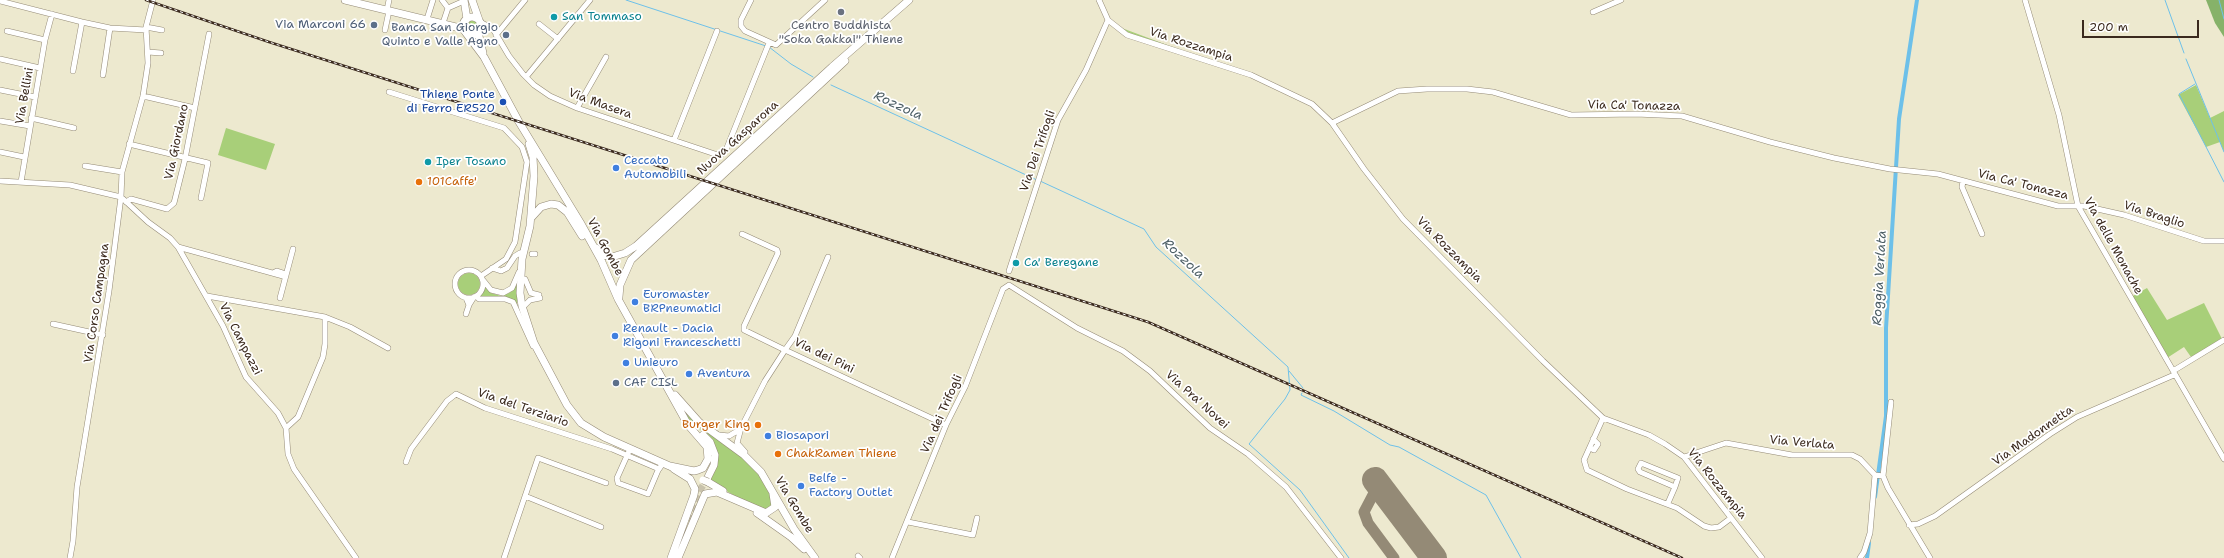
<!DOCTYPE html>
<style>
body{margin:0}
#map{position:relative;width:2224px;height:558px;overflow:hidden;background:#ede9cf;font-family:"Shantell Sans",sans-serif}
canvas{display:block}
.scale{position:absolute;left:2082px;top:20px;width:117px;height:18px;box-sizing:border-box;border:2px solid #3b2a1e;border-top:0;padding-left:5px;font-size:12px;line-height:14px;white-space:nowrap;color:#3b2a1e;-webkit-text-stroke:3px #fff;paint-order:stroke}
</style>
<div id="map">
<canvas width="2224" height="558"></canvas>
<div class="scale">200 m</div>
</div>
<script>
const context = document.querySelector('canvas').getContext('2d');
context.lineJoin = 'round';
function fillPath(path, color) {
  context.fillStyle = color;
  context.fill(path, 'evenodd');
}
function poly(rows) {
  const path = new Path2D();
  for (const r of rows) {
    if (r.length === 3) {
      path.moveTo(r[0] + r[2], r[1]);
      path.arc(r[0], r[1], r[2], 0, 2 * Math.PI);
      continue;
    }
    path.moveTo(r[0], r[1]);
    for (let i = 2; i < r.length; i += 2) path.lineTo(r[i], r[i + 1]);
  }
  return path;
}
function stroke(path, color, width, dash) {
  context.strokeStyle = color;
  context.lineWidth = width;
  context.lineCap = dash ? 'butt' : 'round';
  context.setLineDash(dash || []);
  context.stroke(path);
}
function drawText(font, color, halo, rows, align = 'center') {
  context.font = font + ' "Shantell Sans",sans-serif';
  context.lineWidth = 3.5;
  context.setLineDash([]);
  context.textBaseline = 'middle';
  context.strokeStyle = halo;
  context.fillStyle = color;
  for (const [text, x, y, turn = 0] of rows) {
    context.save();
    context.translate(x, y);
    context.rotate((+turn || 0) * Math.PI / 180);
    context.textAlign = isNaN(turn) ? turn : align;
    if (halo) context.strokeText(text, 0, 0);
    context.fillText(text, 0, 0);
    context.restore();
  }
}
fillPath(poly([
 [472,26,5.5],
 [1119,27,1178,49,1190,54,1133,35],
 [2196,85,2210,118,2224,111,2224,152,2220,142,2206,147,2178,95],
 [226,128,275,144,266,170,218,155],
 [469,284,11],
 [517,285,517,304,513,300,505,297,479,296,485,287,491,293,501,296,509,293],
 [2147,288,2167,320,2204,303,2222,339,2191,357,2184,347,2167,358,2131,297],
 [678,402,695,422,731,448,759,472,771,493,774,504,768,511,740,499,708,480,715,469,708,437,686,417]
]), '#a8cf79');
fillPath(poly([
 [2206,0,2224,0,2224,37,2215,23]
]), '#86b269');
stroke(poly([
 [626,0,766,46],
 [2165,0,2184,53],
 [2219,0,2224,19],
 [769,47,791,64,813,77],
 [2186,59,2224,152],
 [2195,84,2179,94,2224,182],
 [831,85,1037,180],
 [1040,181,1144,229,1156,247,1288,367,1290,390,1285,399,1249,444,1300,490,1349,558],
 [1289,371,1303,388],
 [1302,393,1301,395,1334,411,1390,445,1399,447,1486,495,1521,558]
]), '#6dc0e9', 1);
stroke(poly([
 [1875,497,1886,416,1886,328,1899,119,1917,0],
 [1867,558,1869,543]
]), '#6dc0e9', 4);
stroke(poly([
 [1382,489,1375,491,1364,512,1368,523,1394,558]
]), '#948a76', 11);
stroke(poly([
 [1375,480,1434,558]
]), '#948a76', 26);
stroke(poly([
 [688,521,700,490,707,479]
]), '#c9c3ac', 7, [7, 3.5]);
const minor = poly([
 [442,0,448,8],
 [751,0,741,20,741,26,745,31,776,45,825,0],
 [1099,0,1108,20,1127,35,1251,75,1312,104,1332,123,1364,169,1403,219,1543,361,1603,418,1649,435,1665,444,1684,457,1762,558],
 [2025,0,2059,115,2078,206,2224,459],
 [0,1,82,22,110,28,146,30],
 [448,8,464,1],
 [387,10,389,0],
 [1593,12,1621,0],
 [427,19,433,0],
 [480,22,493,29,509,56,523,74,534,85,550,96,577,108,718,155,722,154,726,150,769,43],
 [443,23,448,8],
 [539,24,558,39],
 [146,27,162,30],
 [481,28,491,29],
 [385,30,389,11],
 [7,31,45,40],
 [496,35,525,0],
 [148,52,161,53],
 [0,59,40,68],
 [73,71,82,22],
 [103,75,110,28],
 [526,77,590,0],
 [0,90,35,97],
 [389,92,504,128,522,147,527,162,515,242,506,259,481,276],
 [143,96,195,108],
 [577,108,606,57],
 [31,118,74,128],
 [0,121,30,126],
 [1332,123,1398,91,1427,89,1467,89,1493,92,1571,115,1636,114,1682,116,1770,142,1834,158,1890,169,1938,174,2058,206,2084,206,2124,215,2204,241,2224,241],
 [674,140,717,31],
 [129,144,208,163,201,198],
 [0,152,24,157],
 [85,166,122,172],
 [0,181,70,185,121,197,148,222,170,238,178,247,223,326,246,377,278,413,286,428,288,454,294,469,356,558],
 [1963,181,1962,187,1982,234],
 [21,182,45,40,52,14],
 [126,202,131,199,167,209,174,203,185,159,209,34],
 [742,234,777,250,778,253,744,326,744,330,785,350,765,381,741,428,737,443,745,452],
 [178,247,283,276,286,274],
 [532,254,535,254],
 [828,257,795,336,785,350,946,425],
 [492,268,501,271,507,268,515,256,520,253],
 [469,284,14],
 [1009,271,1058,120,1086,70,1108,20],
 [273,273,277,271,286,274],
 [525,279,531,293,539,295],
 [483,280,491,290,503,293,512,288,519,272],
 [207,296,325,317,350,327,388,348],
 [476,296,479,299,505,299,513,302,533,346],
 [280,298,293,249],
 [466,298,469,305,474,297],
 [523,307,530,300,540,298],
 [466,314,469,305],
 [53,324,103,335],
 [2173,371,2224,340],
 [1603,418,1584,460,1587,470,1627,489,1677,508,1704,526,1711,528,1719,527,1731,518],
 [286,428,298,417,323,357,325,344,325,317],
 [719,435,729,436,739,430],
 [1590,448,1594,450,1598,444,1593,439],
 [630,449,617,478,618,483,648,494,659,468],
 [1684,457,1726,443,1792,455,1852,455,1860,459,1875,475,1870,533,1864,552,1860,558],
 [406,462,411,449,447,401,456,394,485,408,612,449,659,469,663,463],
 [1875,475,1883,476,1888,488,1930,558],
 [1883,476,1891,402],
 [525,496,601,527],
 [1668,503,1675,487,1678,478,1641,463,1638,469,1640,472,1675,487],
 [908,522,973,535,977,518],
 [1909,525,1918,524,1935,516,2050,434,2077,417,2174,375],
 [858,556,860,558],
 [70,558,73,541,77,487,109,291,121,197,122,172,143,96,148,63,146,27,153,0],
 [504,558,538,458,606,483],
 [892,558,946,425,965,387,1003,289,1009,285,1077,328,1123,351,1150,371,1210,428,1248,454,1286,487,1341,558]
]);
const major = poly([
 [345,0,464,29],
 [464,0,467,19],
 [472,0,479,20],
 [472,26,9],
 [478,32,483,53],
 [466,33,484,57,519,122,580,222,601,260,618,299,688,425,707,447,708,459,703,468,698,470,694,471,670,466],
 [529,144,533,157,534,176,530,226,522,259,520,293,522,306,534,343,567,405,581,423,604,437,674,468],
 [531,218,541,207,551,204,558,205,567,212,582,236],
 [596,248,604,255,612,257,625,253,636,246,832,67,909,0],
 [619,297,620,285,631,260,845,61],
 [675,395,699,422,744,455,761,472,794,529,815,558],
 [703,435,710,442,715,455,714,465,707,479],
 [708,482,723,491],
 [757,513,791,537,804,549],
 [671,558,694,495,695,489,690,479,674,469],
 [678,558,705,494,717,492,766,513,775,507,773,494]
]);
stroke(minor, '#948a76', 6);
stroke(major, '#948a76', 8);
stroke(minor, '#fff', 5);
stroke(major, '#fff', 7);
const rail = poly([
 [146,0,269,42,1148,322,1682,558]
]);
stroke(rail, '#3b2a1e', 2.5);
stroke(rail, '#fff', 1, [3]);
const majorBridge = poly([
 [703,480,708,482]
]);
stroke(majorBridge, '#948a76', 8, []);
stroke(majorBridge, '#fff', 7);
for (const [x, y, r, color] of [
 [841,12,4,"#6b7280"],
 [554,17,4,"#0f9aa8"],
 [374,25,4,"#5c6f8a"],
 [506,35,4,"#5c6f8a"],
 [503,102,4,"#1a4fb4"],
 [428,162,4,"#0f9aa8"],
 [616,168,4,"#3f7fe0"],
 [419,182,4,"#e8710a"],
 [1016,263,4,"#0f9aa8"],
 [635,302,4,"#3f7fe0"],
 [615,336,4,"#3f7fe0"],
 [626,363,4,"#3f7fe0"],
 [689,374,4,"#3f7fe0"],
 [616,383,4,"#5c6f8a"],
 [758,425,4,"#e8710a"],
 [768,436,4,"#3f7fe0"],
 [778,454,4,"#e8710a"],
 [801,486,4,"#3f7fe0"]
]) {
  const dot = new Path2D();
  dot.arc(x, y, r, 0, 2 * Math.PI);
  context.fillStyle = color;
  context.fill(dot);
  stroke(dot, '#fff', 1.5);
}
drawText('12px', '#0d838f', '#fff', [
 ["San Tommaso",562,17],
 ["Iper Tosano",436,162],
 ["Ca' Beregane",1024,263]
], 'left');
drawText('12px', '#4e5e75', '#fff', [
 ["Via Marconi 66",366,25],
 ["Banca San Giorgio",498,28],
 ["Quinto e Valle Agno",498,42],
 ["CAF CISL",624,383,"left"]
], 'right');
drawText('12px', '#5b616d', '#fff', [
 ["Centro Buddhista",841,26],
 ["\"Soka Gakkai\" Thiene",841,40]
]);
drawText('12px', '#3b2a1e', '#fff', [
 ["Via Rozzampia",1191,45,18],
 ["Via Bellini",25,96,-80],
 ["Via Masera",600,104,20],
 ["Via Ca' Tonazza",1634,106,1],
 ["Nuova Gasparona",738,138,-42],
 ["Via Giordano",177,142,-78],
 ["Via Dei Trifogli",1038,151,-71],
 ["Via Ca' Tonazza",2023,185,14],
 ["Via Braglio",2154,215,18],
 ["Via delle Monache",2113,246,61],
 ["Via Gombe",605,247,62],
 ["Via Rozzampia",1449,250,45],
 ["Via Corso Campagna",97,303,-82],
 ["Via Campazzi",240,339,63],
 ["Via dei Pini",824,356,26],
 ["Via Pra' Novei",1197,400,42],
 ["Via del Terziario",523,408,19],
 ["Via dei Trifogli",942,414,-66],
 ["Via Madonnetta",2033,436,-35],
 ["Via Verlata",1802,443,5],
 ["Via Rozzampia",1717,484,51],
 ["Via Gombe",794,505,59]
]);
drawText('12px', '#164399', '#fff', [
 ["Thiene Ponte",495,95],
 ["di Ferro ER520",495,109]
], 'right');
drawText('12px', '#366cbe', '#fff', [
 ["Ceccato",624,161],
 ["Automobili",624,175],
 ["Euromaster",643,295],
 ["BRPneumatici",643,309],
 ["Renault - Dacia",623,329],
 ["Rigoni Franceschetti",623,343],
 ["Unieuro",634,363],
 ["Aventura",697,374],
 ["Biosapori",776,436],
 ["Belfe -",809,479],
 ["Factory Outlet",809,493]
], 'left');
drawText('12px', '#c56008', '#fff', [
 ["101Caffe'",427,182],
 ["Burger King",750,425,"right"],
 ["ChakRamen Thiene",786,454]
], 'left');
drawText('italic 13px', '#4c5e65', '#fff', [
 ["Rozzola",898,106,25],
 ["Rozzola",1183,259,43],
 ["Roggia Verlata",1880,278,-87]
]);
</script>
